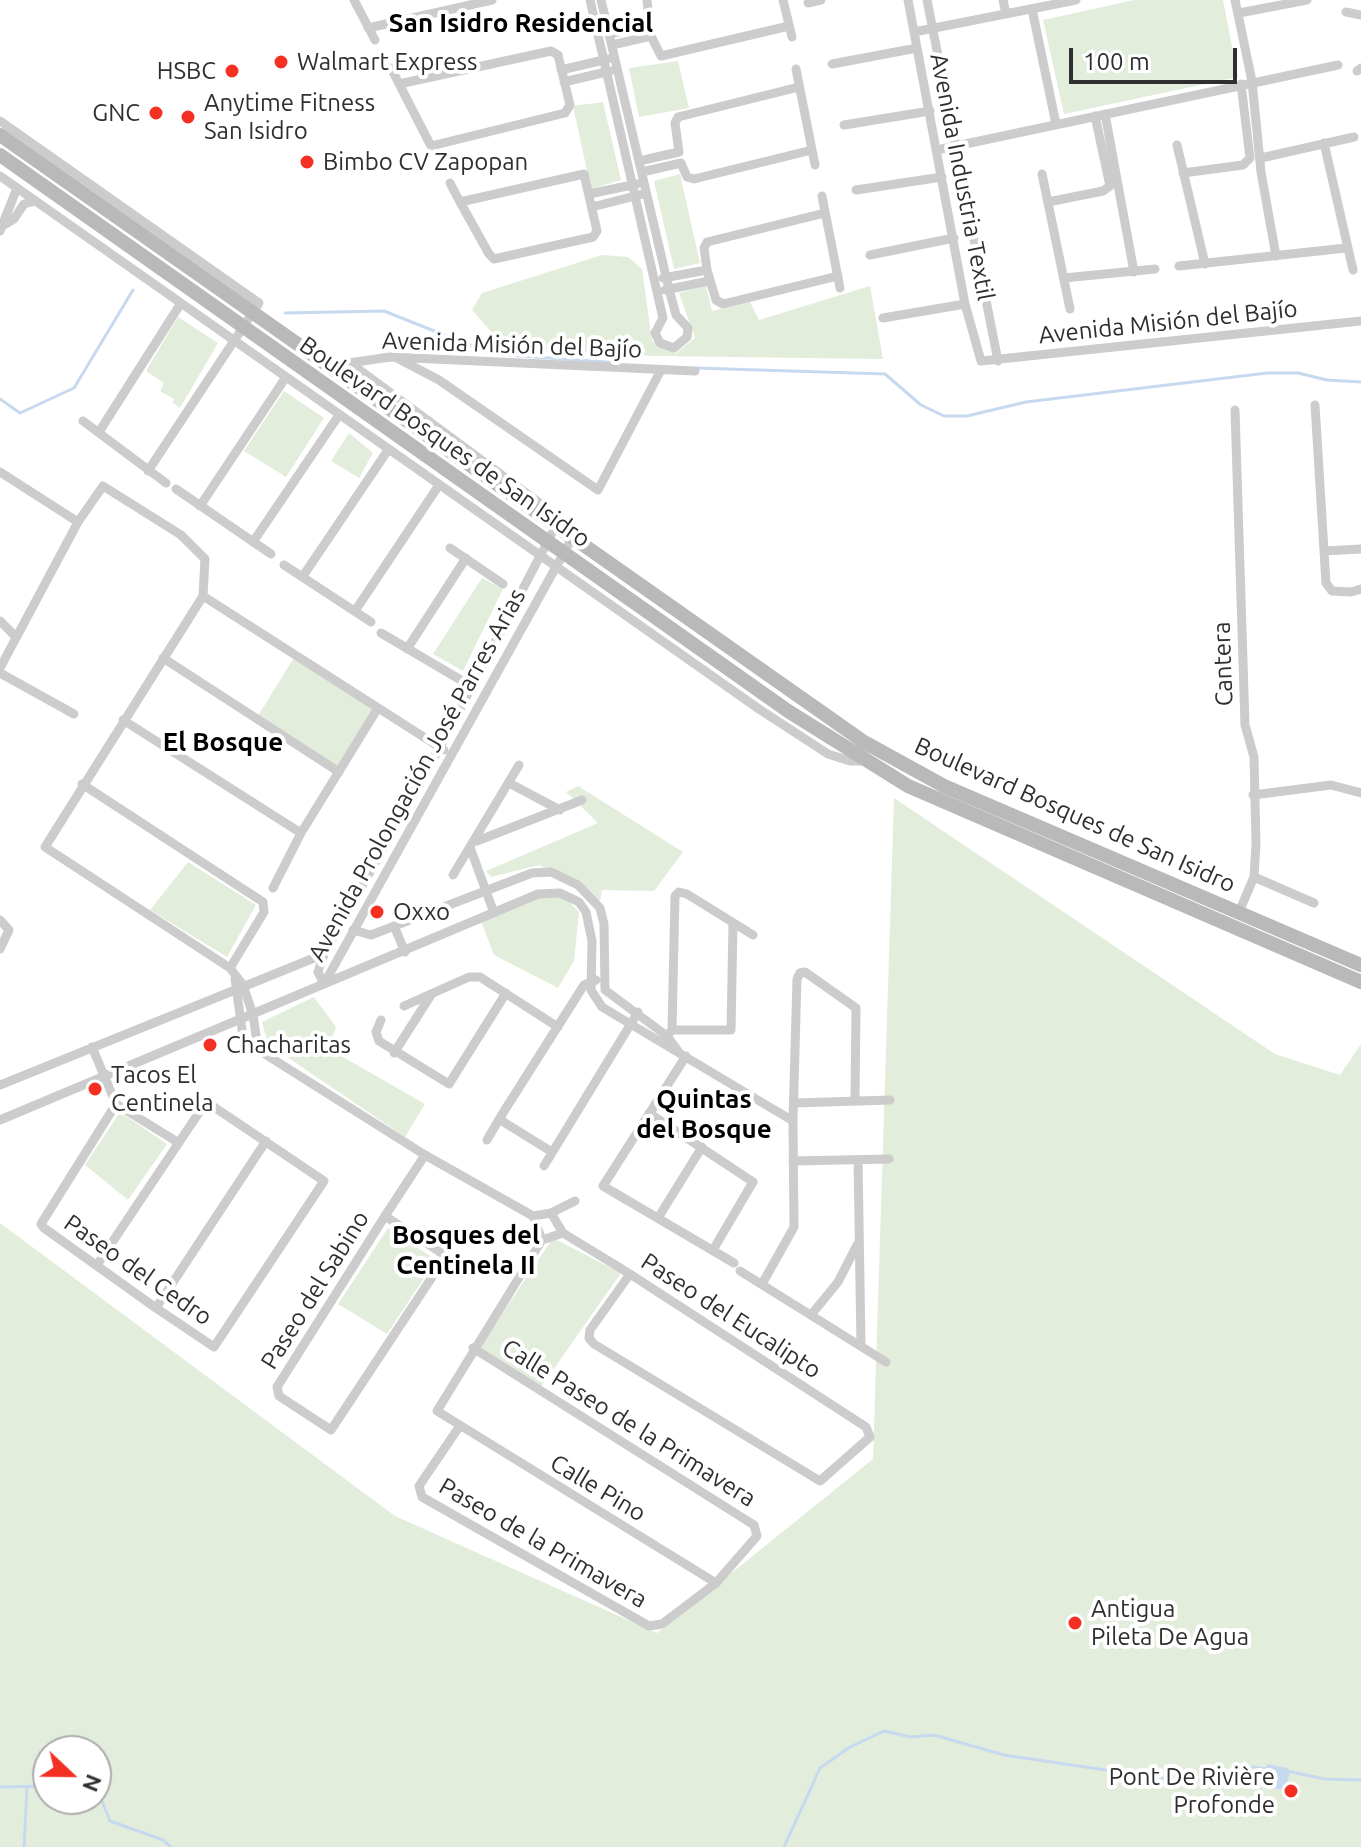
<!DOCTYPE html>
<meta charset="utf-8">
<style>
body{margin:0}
#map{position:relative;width:1361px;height:1847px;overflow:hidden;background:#fff;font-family:Ubuntu,sans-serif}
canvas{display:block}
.north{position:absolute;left:32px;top:1735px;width:80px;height:80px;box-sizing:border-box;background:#fff;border:2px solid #acacac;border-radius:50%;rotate:112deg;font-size:22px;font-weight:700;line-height:32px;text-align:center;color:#2f2f2f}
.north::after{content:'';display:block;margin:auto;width:28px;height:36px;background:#f43023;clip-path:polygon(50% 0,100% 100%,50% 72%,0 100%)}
.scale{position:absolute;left:1069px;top:48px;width:168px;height:36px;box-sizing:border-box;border:4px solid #2f2f2f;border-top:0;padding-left:10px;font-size:24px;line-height:28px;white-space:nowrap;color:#2f2f2f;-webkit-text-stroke:6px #fff;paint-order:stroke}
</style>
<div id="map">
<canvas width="1361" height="1847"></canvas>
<div class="north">N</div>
<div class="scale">100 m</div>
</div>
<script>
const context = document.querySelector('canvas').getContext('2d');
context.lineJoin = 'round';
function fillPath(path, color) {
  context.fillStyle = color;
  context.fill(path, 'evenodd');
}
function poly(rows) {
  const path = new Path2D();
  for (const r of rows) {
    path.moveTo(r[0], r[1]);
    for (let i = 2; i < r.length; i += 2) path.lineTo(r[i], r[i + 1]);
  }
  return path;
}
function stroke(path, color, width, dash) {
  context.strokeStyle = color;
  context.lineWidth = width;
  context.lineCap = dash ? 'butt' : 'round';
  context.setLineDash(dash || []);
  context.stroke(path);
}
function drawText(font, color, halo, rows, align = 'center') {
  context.font = font + ' Ubuntu,sans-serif';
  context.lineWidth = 8;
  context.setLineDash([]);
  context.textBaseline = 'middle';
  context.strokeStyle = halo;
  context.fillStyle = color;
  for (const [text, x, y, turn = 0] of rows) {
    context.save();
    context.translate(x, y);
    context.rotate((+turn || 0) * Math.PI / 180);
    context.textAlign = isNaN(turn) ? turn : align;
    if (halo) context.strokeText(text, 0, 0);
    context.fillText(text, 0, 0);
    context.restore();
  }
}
fillPath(poly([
 [1134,0,1223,0,1238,77,1064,114,1043,20],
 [678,61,689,108,639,117,629,68],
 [603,102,621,180,591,189,573,106],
 [680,174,700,263,674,269,654,181],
 [602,255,628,257,642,269,652,341,676,353,695,338,679,293,706,286,712,311,750,302,759,320,870,286,883,359,656,356,507,350,472,310,482,293],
 [178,317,218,343,180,408,173,403,174,399,160,391,164,383,146,371],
 [284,391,324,418,286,477,244,451],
 [349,433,373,453,359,478,331,461],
 [482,578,503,589,463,671,433,654],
 [295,656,373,708,337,771,256,719],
 [578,786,683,852,654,891,602,890,600,901,571,879,539,865,491,877,486,871,598,823,566,792],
 [894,798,1275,1054,1340,1075,1361,1044,1361,1847,0,1847,0,1223,395,1516,657,1633,873,1459],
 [48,1751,96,1751,96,1799,48,1799],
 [188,862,256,905,227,957,150,910],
 [546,894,565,897,579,912,574,961,558,988,494,955,481,921],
 [314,997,336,1027,329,1049,425,1104,405,1137,268,1044,262,1022],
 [120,1112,167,1144,128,1200,85,1165],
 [388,1228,436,1260,387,1334,338,1304],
 [553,1238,621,1273,541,1387,479,1348]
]), '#e3eddc');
fillPath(poly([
 [1267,1764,1287,1768,1290,1773,1285,1790,1269,1788,1263,1773]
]), '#c6d9ef');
stroke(poly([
 [285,313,384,311,492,354,620,363],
 [696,368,885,374,921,405,944,416,967,416,1026,402,1267,373,1298,373,1327,380,1361,382],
 [0,399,20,413,74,388,133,290],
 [1287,1771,1325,1779,1361,1780],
 [0,1787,48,1786],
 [96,1796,101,1799,110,1821,163,1840,171,1847],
 [24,1847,27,1788],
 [784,1847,820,1768,850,1747,884,1731,911,1737,934,1735,1004,1755,1187,1782,1252,1767,1268,1769]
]), '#c6d9ef', 3);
stroke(poly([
 [354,0,375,40],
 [590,0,663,318,655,333,660,343,674,348,687,337,688,328,676,315,669,289,601,0],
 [647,0,651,36,661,56,789,26],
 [783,0,792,37],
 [908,0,965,304,981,361,1361,321],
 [927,0,998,361],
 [1003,0,1006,14],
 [1235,0,1252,81,1261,172,1276,256],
 [808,3,821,0],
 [1032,9,1056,124],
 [1346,12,1361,15],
 [1239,13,1307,0],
 [368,28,492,0],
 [914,32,1076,0],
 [609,34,649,25],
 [612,45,651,36],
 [832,64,917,48],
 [391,68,434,152],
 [796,69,815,165],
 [561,70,608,59],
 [1357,71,1361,68],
 [564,82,610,71],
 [399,84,551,51,558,55,570,105,565,113,431,146],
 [1105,114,1134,272],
 [0,121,259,303,148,471],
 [844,125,930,111],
 [1324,143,1353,270],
 [1177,145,1205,264],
 [937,150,1338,65],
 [1261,158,1354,137],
 [639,161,679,152,675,123,678,117,799,87],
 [642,172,681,163,687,177,694,179,812,150],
 [1183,173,1243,165,1250,158,1241,84],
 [1042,174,1070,309],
 [0,176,759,709,828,754,850,761,866,761],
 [450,183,460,202,489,254,494,259,593,237,597,231,584,174,460,202],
 [856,190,942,177],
 [589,194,637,184],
 [822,196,840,288],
 [1048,202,1103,191,1110,186,1095,116],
 [592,207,643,194],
 [825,213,707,242,704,248,707,270,716,300,723,304,838,276],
 [4,225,14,219,24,204,35,201],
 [0,231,17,188],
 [870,255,954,238],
 [1179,266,1346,248],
 [663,278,707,270],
 [1064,278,1155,269],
 [665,290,709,281],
 [883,318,965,304],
 [397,358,439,380,598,490,661,370],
 [349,362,560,518,579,536],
 [328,366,390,357,695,371],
 [1315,405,1326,583,1332,591,1351,592,1361,589],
 [1235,410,1245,725,1254,757,1256,843,1254,877,1239,912],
 [83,421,166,483],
 [99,432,181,303],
 [0,472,78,522],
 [176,489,271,554],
 [200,506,286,377],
 [253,542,339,415],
 [450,548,503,584],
 [1324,551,1361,549],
 [284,565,371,622],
 [303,576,388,450],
 [203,596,444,750],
 [355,611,439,485],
 [0,621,16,637],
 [381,633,471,686],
 [407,649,466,558],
 [163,658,339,772],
 [0,668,78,522,103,486,181,535,205,559,203,596,45,847,230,968,243,985,253,1015,258,1049],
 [0,673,74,714],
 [123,720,301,833],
 [509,783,560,810],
 [82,784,263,902,264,912,230,968],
 [1253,795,1331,785,1361,793],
 [477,841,582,800],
 [471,850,494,913],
 [453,875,519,765],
 [1254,877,1314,903],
 [273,888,301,833,378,708],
 [0,920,9,930,0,949],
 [394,926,405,952],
 [353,930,371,935,532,873,551,872,578,885,600,908,604,924,605,990,667,1036,678,1051],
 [235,979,243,1037,249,1044,425,1155,533,1216],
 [324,984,318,972,324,954,440,747,560,518],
 [324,984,576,531],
 [404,1006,469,977,480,977,558,1027],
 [381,1020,376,1032,379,1041,449,1084,506,993],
 [672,1030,731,1030,733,924],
 [665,1038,672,1030,675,896,679,892,687,894,753,935],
 [92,1047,116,1104,179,1143],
 [394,1053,431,995],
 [686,1056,603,1186,734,1263],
 [0,1085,324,954],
 [795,1103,890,1100],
 [649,1113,753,1182,713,1250],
 [0,1120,538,894,560,893,579,902,586,912,592,941,591,990,602,1007,793,1121],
 [487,1140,501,1116],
 [552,1152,502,1121,501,1116,584,985,596,980],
 [858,1160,861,1345],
 [793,1161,889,1159],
 [544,1166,638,1012],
 [551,1213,563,1233],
 [385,1216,440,1252,444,1259,331,1430,279,1396,277,1387,385,1216,425,1155],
 [533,1216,551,1213,575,1201],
 [533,1216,542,1240],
 [658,1218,702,1147],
 [563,1233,630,1274,866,1427,870,1437,820,1481,594,1344,589,1338,590,1330,630,1274],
 [542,1240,437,1411,716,1583],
 [542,1240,563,1233],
 [97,1265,202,1108,214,1107,324,1181,214,1347,156,1308,44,1228,41,1224,116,1104],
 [740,1271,886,1362],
 [762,1284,794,1227,793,1121,797,979,800,973,805,972,856,1008,855,1101],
 [156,1308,266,1141],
 [811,1315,838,1282,857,1245],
 [459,1427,419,1486,422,1497,649,1626,662,1624,716,1583,757,1536,754,1525,473,1348]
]), '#ccc', 9);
stroke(poly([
 [0,135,864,742,944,786,1361,965],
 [0,155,788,711,908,786,1361,982]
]), '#b9b9b9', 14);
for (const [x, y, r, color] of [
 [281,62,8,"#f43023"],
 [232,71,8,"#f43023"],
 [156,113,8,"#f43023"],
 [188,117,8,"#f43023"],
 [307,162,8,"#f43023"],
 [377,912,8,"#f43023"],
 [210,1045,8,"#f43023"],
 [95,1089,8,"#f43023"],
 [1075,1623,8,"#f43023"],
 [1291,1791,8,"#f43023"]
]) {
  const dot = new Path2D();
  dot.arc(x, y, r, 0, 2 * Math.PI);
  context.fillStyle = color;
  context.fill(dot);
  stroke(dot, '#fff', 3);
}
drawText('24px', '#2f2f2f', '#fff', [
 ["Walmart Express",297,62],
 ["HSBC",216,71,"right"],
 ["Anytime Fitness",204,103],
 ["San Isidro",204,131],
 ["GNC",140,113,"right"],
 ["Bimbo CV Zapopan",323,162],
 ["Oxxo",393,912],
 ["Chacharitas",226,1045],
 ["Tacos El",111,1075],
 ["Centinela",111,1103],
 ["Antigua",1091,1609],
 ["Pileta De Agua",1091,1637],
 ["Pont De Rivière",1275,1777,"right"],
 ["Profonde",1275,1805,"right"]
], 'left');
drawText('24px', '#2f2f2f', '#fff', [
 ["Avenida Industria Textil",962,177,79],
 ["Avenida Misión del Bajío",1168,322,-6],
 ["Avenida Misión del Bajío",512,345,2],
 ["Boulevard Bosques de San Isidro",445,442,35],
 ["Cantera",1223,664,-92],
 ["Avenida Prolongación José Parres Arias",417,775,-61],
 ["Boulevard Bosques de San Isidro",1075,815,24],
 ["Paseo del Cedro",138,1270,35],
 ["Paseo del Sabino",315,1290,-58],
 ["Paseo del Eucalipto",731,1316,33],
 ["Calle Paseo de la Primavera",629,1423,32],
 ["Calle Pino",598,1488,31],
 ["Paseo de la Primavera",543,1543,30]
]);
drawText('bold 26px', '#000', '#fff', [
 ["San Isidro Residencial",521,23],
 ["El Bosque",223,742],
 ["Quintas",704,1099],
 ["del Bosque",704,1129],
 ["Bosques del",466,1235],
 ["Centinela II",466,1265]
]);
</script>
